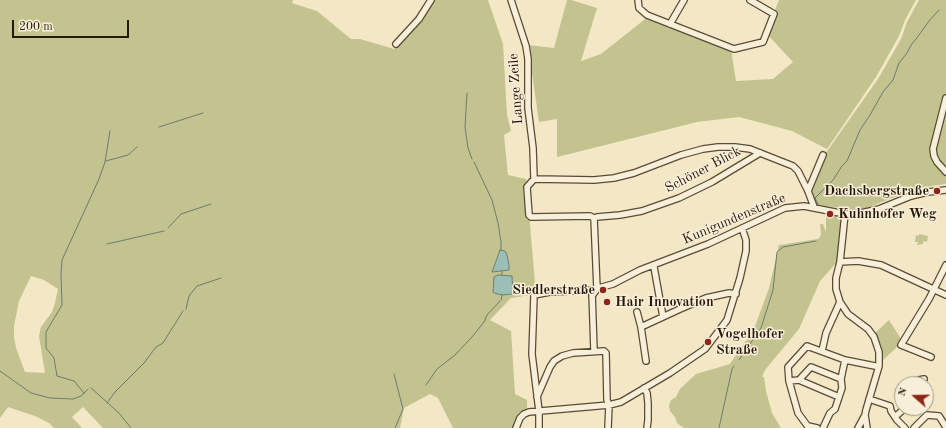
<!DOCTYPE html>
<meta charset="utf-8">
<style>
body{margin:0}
#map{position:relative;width:946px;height:428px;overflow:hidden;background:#f3e7c5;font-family:"Old Standard TT",serif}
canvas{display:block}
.north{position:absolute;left:894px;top:376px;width:40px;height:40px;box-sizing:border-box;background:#f7efd9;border:1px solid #a49984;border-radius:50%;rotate:290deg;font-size:11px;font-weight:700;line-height:16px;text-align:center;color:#271705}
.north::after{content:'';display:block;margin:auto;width:14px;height:18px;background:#8f2418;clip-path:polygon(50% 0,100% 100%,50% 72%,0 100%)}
.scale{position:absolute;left:12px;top:20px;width:117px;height:18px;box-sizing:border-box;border:2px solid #271705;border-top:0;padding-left:5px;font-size:12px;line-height:14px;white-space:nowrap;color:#271705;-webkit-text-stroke:3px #f7efd9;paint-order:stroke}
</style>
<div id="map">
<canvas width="946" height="428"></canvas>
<div class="north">N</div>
<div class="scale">200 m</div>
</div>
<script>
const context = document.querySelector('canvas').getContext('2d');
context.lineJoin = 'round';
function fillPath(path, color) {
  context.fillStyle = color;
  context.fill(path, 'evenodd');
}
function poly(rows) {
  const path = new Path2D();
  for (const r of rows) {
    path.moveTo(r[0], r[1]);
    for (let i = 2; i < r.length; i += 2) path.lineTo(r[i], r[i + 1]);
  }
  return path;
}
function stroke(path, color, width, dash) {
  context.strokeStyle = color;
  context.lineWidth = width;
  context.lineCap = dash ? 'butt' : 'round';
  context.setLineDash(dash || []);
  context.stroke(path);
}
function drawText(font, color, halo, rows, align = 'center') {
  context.font = font + ' "Old Standard TT",serif';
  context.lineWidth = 3;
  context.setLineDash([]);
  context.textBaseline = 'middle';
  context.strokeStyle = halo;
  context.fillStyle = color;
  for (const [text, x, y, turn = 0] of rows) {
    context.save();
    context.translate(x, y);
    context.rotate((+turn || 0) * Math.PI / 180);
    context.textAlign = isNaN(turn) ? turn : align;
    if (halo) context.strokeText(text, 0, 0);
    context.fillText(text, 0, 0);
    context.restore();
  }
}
fillPath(poly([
 [0,0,293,0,292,3,317,11,351,39,360,39,394,49,424,17,433,0,488,0,503,44,507,115,511,131,504,135,508,175,526,179,536,294,511,298,490,320,511,331,515,394,527,400,527,409,524,410,517,418,514,428,453,428,438,398,430,394,404,408,400,428,103,428,83,407,72,417,82,428,54,428,49,423,35,416,8,407,0,418],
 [498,254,509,270,492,272],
 [498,275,512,276,514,293,512,295,502,295,494,293,493,291,494,277],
 [31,276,44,280,58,289,55,303,52,312,41,327,39,336,45,373,25,372,16,348,14,337,14,326,19,301],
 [567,0,571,0,597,8,581,61,601,54,649,16,731,50,736,81,773,79,793,62,766,33,779,0,916,0,905,20,899,36,876,77,827,149,792,131,739,117,697,122,557,157,557,119,539,122,528,45,554,48],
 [919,0,946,0,946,95,931,150,946,174,946,184,918,188,869,207,861,209,848,209,817,205,810,190,825,154,878,79,901,39,907,22],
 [946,104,946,170,936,157,934,150],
 [826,213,841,216,842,219,837,262,820,281,799,329,765,370,762,377,764,377,766,391,772,413,781,428,684,428,677,423,675,417,670,411,669,405,671,400,676,397,680,389,696,374,730,364,754,329,769,288,779,245,818,239,821,235,820,224,823,224,826,232],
 [919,234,928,236,927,242,923,241,923,244,917,245,918,242,915,242,916,235,919,236],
 [889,320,901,339,896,348,882,361,883,352,881,345,875,333]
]), '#c3c390');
const water = poly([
 [500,250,505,251,507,255,509,265,509,270,492,272,500,250],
 [498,275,512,276,513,294,502,295,494,293,493,292,494,277,498,275]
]);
fillPath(water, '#9bbfb7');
stroke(water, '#6d7c70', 1);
stroke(poly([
 [467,93,465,127,468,148,472,159],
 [159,127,203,113],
 [106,161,128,155,137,147],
 [474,162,492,200,498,223,501,242,501,250],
 [818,204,815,198,833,180,842,166,847,161,860,130,870,115,883,92,893,80,899,63,907,53,911,45,916,39,929,21,939,10],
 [168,228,181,214,211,204],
 [107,244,164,231],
 [502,271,502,275],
 [501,300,502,295],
 [186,309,189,296,197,286,221,278],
 [739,360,761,328,773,290,777,252,783,247,816,241],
 [0,371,31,393,50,398,73,399,81,396,88,389],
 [394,374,403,409,395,428],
 [426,385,437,369,455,355,472,337,484,322,487,315,500,301],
 [91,388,119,413,131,428],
 [84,393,74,381,57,376,54,358,46,348,46,332,62,305,61,274,62,260,99,179,105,162,110,131],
 [107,403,115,392,144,363,156,347,163,343,183,311],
 [719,428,732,369,734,366]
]), '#6d7c70', 1);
const minor = poly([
 [511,0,526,46,528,59,528,108,533,148,534,179],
 [638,0,639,8,647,15,734,49,763,42,774,14,750,0],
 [670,24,684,0],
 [396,44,419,19,431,0],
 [946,98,933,149,934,156,937,162,946,172],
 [534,179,594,180,614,178,634,173,681,155,703,149,718,147,735,147,750,149,793,166,798,171,808,191,814,207],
 [534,179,527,187,529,215,531,217,590,216,594,218],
 [808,191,823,155],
 [845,214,840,262,836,278,836,289,840,302,848,314,868,329,874,337,879,352,879,366,866,410,865,415,867,428],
 [594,218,597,217,620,215,642,211,679,198,712,182,760,153],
 [840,262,858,261,881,265,946,295],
 [654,267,663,317],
 [592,292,594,351],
 [592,296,597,289,594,218],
 [637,312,641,327],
 [822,351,826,333,840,302],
 [931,357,901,345,929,299,946,265],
 [845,360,841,379,842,388,839,397,799,380,789,381,788,367,807,346,845,360,875,366,879,366],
 [646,361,641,327,680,309,706,298,729,293,736,294],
 [799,380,811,367,841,379],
 [789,381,798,413,809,428],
 [917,384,919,380,924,379],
 [644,388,647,393,648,403,648,420,647,428],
 [537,397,550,367,554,361,562,356,573,353,604,351,606,353,607,400,609,405,608,428],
 [869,399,890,406,891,411,897,420,905,428],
 [895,417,905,408],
 [808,426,817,428],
 [516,428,520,418,524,414,529,412,609,405,621,402,670,373,705,349,721,328,727,320,740,278,746,251,746,240,742,228],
 [539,428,539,411,532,354,534,295,550,292,591,290,613,284,640,270,708,244,785,208,804,206,845,214,861,213,879,209,911,196,928,192,946,190],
 [823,428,830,413,835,409,839,397],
 [858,428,865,415],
 [914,428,927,415,939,416,946,427]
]);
stroke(minor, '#5a4b35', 8);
stroke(minor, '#f7efd9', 5.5);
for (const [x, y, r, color] of [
 [937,191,4,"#8f2418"],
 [830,214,4,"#8f2418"],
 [603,290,4,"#8f2418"],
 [607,302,4,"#8f2418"],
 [708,342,4,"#8f2418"]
]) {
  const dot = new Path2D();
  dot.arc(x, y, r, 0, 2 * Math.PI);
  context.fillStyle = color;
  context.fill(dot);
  stroke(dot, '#f7efd9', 1.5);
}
drawText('14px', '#271705', '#f7efd9', [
 ["Lange Zeile",516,89,-94],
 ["Schöner Blick",703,170,-28],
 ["Kunigundenstraße",734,219,-23]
]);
drawText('bold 14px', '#271705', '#f7efd9', [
 ["Dachsbergstraße",929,191,"right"],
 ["Kuhnhofer Weg",838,214],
 ["Siedlerstraße",595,290,"right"],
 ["Hair Innovation",615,302],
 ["Vogelhofer",716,334],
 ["Straße",716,350]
], 'left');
</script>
